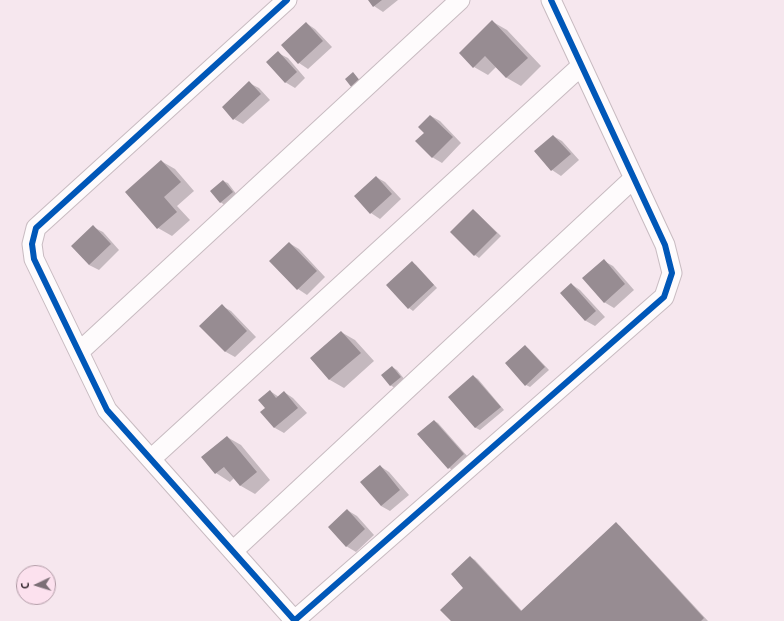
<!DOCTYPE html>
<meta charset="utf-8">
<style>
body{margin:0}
#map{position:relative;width:784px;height:621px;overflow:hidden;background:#f6e7ee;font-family:"PT Sans",sans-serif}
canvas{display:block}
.north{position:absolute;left:16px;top:565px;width:40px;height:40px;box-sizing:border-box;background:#fce1ee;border:1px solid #af99a4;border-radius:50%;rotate:266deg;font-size:11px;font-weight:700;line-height:16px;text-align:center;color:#3b2e35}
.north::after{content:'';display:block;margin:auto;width:14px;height:18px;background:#7c6f76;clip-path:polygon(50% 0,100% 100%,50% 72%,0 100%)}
</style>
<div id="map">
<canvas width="784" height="621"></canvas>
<div class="north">С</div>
</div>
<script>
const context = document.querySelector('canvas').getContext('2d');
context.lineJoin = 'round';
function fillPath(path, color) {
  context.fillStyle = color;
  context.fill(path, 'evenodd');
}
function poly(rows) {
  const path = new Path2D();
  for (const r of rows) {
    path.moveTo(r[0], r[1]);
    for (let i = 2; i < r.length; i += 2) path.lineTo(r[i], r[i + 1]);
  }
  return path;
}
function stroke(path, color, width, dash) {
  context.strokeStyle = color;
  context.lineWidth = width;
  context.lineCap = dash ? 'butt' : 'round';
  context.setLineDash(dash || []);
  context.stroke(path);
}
fillPath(poly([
 [369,0,398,0,383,12,374,6],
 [493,22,507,30,541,66,521,86,507,78,496,67,488,75,474,67],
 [306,23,315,29,332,47,308,69,299,63,282,45],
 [278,53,288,58,305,78,295,88,285,82],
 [249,83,259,88,270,100,243,124,234,119],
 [431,116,440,121,461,143,442,163,432,157],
 [553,136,562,141,579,160,561,176,552,170,535,152],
 [161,161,175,169,194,191,177,206,190,220,172,236,158,228],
 [376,177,385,182,401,199,380,219,371,213,355,196],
 [223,181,228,183,237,195,225,205,220,202],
 [473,210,477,213,501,236,479,258,475,255,451,232],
 [93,227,103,232,119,250,99,270,89,265],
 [289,243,299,249,325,277,307,295,298,289],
 [604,261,613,266,634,290,614,308,604,302],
 [412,263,416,265,437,288,413,311,409,308],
 [571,284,580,290,605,317,595,326,586,321,561,293],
 [222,306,231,311,256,337,235,357,226,352,201,326],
 [341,332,355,340,374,361,344,388,330,380,311,359],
 [525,346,529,349,549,370,530,387,526,385],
 [392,367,397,370,405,380,395,388,390,385],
 [473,376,478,379,504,410,480,430,476,428,449,397],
 [270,391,279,397,284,392,293,398,307,413,284,433,275,428,262,412,266,408],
 [434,421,438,423,468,457,453,470,449,468],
 [227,437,241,445,270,480,255,494,241,486,234,478,230,482,216,473],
 [380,466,389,472,409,495,390,511,381,506],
 [347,510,357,516,374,535,356,552,346,546],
 [616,524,620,526,708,621,452,621,465,588,470,557,475,560,522,611]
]), '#0003');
fillPath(poly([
 [368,0,382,0,373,7],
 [492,20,528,58,506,78,485,56,473,68,459,53],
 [306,22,323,41,298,64,281,45],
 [278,51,297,72,285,83,266,62],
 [353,72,361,82,352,88,345,79],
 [249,81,261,94,233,120,222,107],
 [430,115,453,137,432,158,415,141,424,133,418,127],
 [553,135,571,154,551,171,534,151],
 [161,160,181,182,164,197,177,212,157,229,125,192],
 [376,176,392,194,370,214,354,196],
 [223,180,233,192,220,203,210,191],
 [473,209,497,233,474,256,450,232],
 [93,225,111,244,89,265,71,246],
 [289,242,317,271,297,290,269,261],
 [604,259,625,284,604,303,582,278],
 [412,261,434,285,408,309,386,285],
 [571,283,596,311,585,321,560,293],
 [222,304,247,331,225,352,199,326],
 [341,331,361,353,329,380,310,358],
 [525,345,545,367,525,386,505,363],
 [392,366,401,377,390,386,381,375],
 [473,375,501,407,475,428,448,397],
 [270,390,276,398,284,391,298,408,274,428,260,412,265,408,258,400],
 [434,420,464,454,448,469,417,434],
 [227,436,257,472,240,486,224,467,215,474,201,457],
 [380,465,400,490,381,506,360,482],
 [347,509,365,529,346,547,328,527],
 [616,522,704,618,701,621,451,621,440,610,463,588,451,574,470,556,521,611]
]), '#978c92');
const street = poly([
 [287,0,36,228,32,244,34,259,107,410,295,621],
 [79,352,460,0],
 [151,459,581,66],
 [233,551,634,178],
 [294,621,664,297,672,273,665,245,551,0]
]);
stroke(street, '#c8bbc1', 21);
stroke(street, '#fefbfc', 19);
stroke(poly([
 [287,0,36,228,32,244,34,259,107,410,295,621],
 [294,621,664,297,672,273,665,245,551,0]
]), '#0057b8', 6);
</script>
